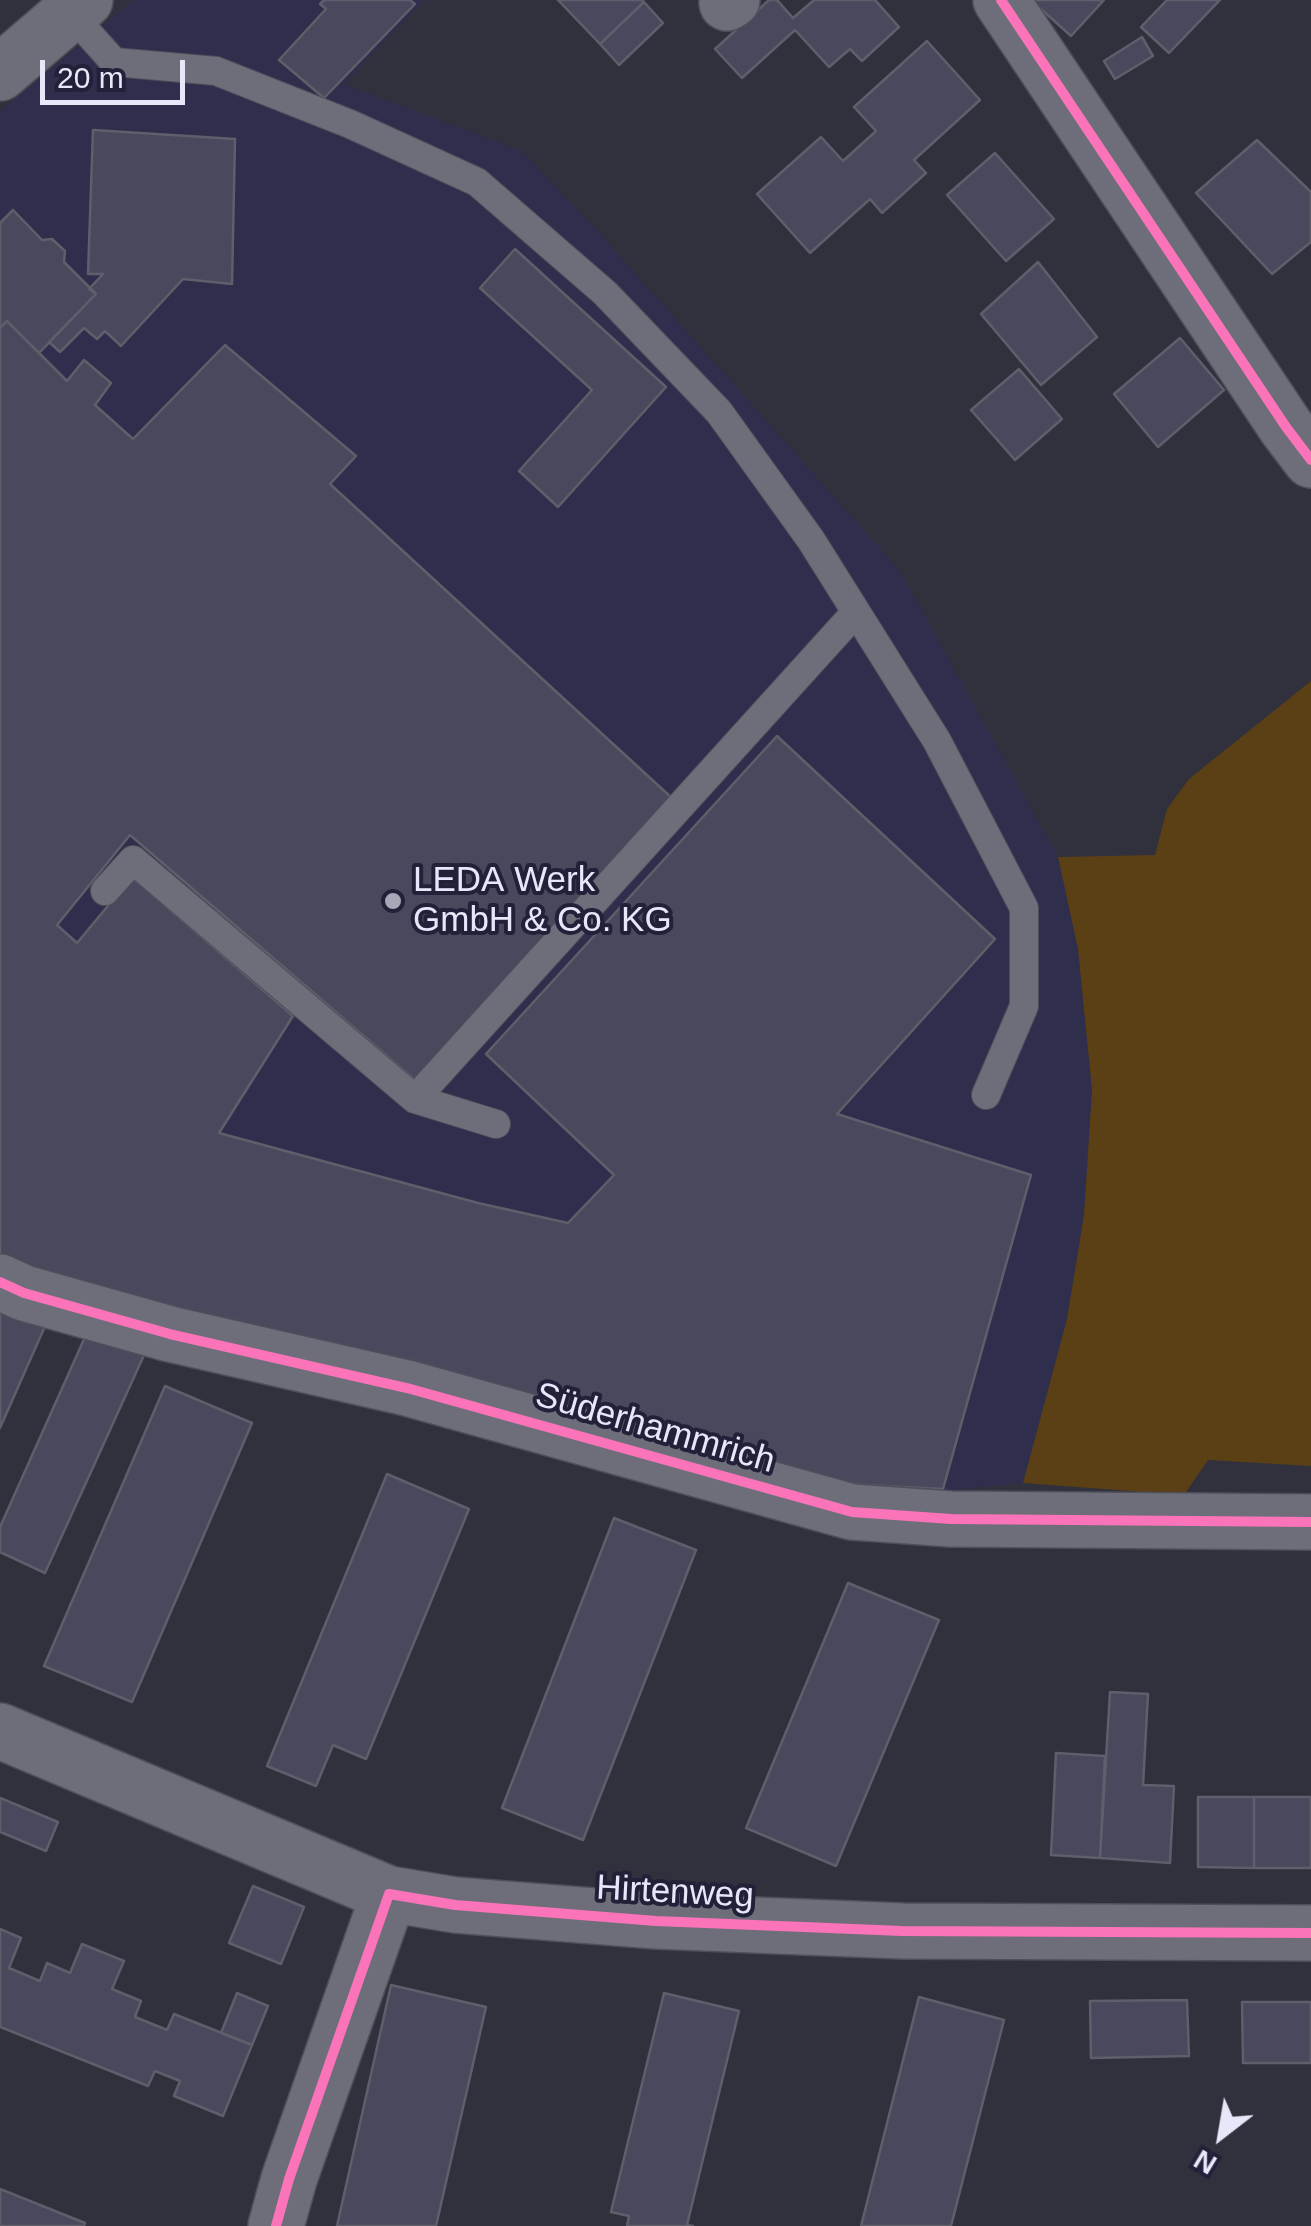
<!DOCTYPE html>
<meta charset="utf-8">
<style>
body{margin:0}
#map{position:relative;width:1311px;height:2226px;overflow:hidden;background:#31313e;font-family:Arial,sans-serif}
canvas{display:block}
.north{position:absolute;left:1171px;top:2086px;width:100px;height:100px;-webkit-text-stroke:8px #212139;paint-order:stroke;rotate:211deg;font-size:28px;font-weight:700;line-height:40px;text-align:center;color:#e6e7f8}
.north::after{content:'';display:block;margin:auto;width:35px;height:45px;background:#e6e7f8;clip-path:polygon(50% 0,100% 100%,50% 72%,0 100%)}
.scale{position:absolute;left:40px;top:60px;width:145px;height:45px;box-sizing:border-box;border:5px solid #e6e7f8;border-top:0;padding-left:12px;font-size:30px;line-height:35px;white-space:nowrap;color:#e6e7f8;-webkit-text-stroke:8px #212139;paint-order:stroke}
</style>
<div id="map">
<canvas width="1311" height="2226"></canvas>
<div class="north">N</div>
<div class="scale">20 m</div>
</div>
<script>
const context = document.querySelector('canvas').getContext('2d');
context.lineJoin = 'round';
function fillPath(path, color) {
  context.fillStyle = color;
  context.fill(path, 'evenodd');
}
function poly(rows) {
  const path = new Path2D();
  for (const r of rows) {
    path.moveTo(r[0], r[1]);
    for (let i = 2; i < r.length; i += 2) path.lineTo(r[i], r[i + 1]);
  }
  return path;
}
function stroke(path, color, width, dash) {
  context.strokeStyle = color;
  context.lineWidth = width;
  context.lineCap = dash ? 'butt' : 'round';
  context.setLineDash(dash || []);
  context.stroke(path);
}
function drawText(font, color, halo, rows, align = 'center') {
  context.font = font + ' Arial,sans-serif';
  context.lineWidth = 8;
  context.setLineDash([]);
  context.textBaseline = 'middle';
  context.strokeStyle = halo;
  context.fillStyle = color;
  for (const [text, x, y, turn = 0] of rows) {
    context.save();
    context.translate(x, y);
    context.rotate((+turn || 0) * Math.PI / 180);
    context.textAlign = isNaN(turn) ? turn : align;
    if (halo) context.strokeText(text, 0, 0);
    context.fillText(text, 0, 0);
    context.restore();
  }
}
fillPath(poly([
 [133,0,425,0,344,84,522,151,594,227,900,571,1058,857,1078,949,1092,1090,1084,1215,1067,1319,1023,1483,839,1501,0,1254,0,111]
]), '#2f2f4d');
fillPath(poly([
 [1311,681,1311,1466,1208,1460,1184,1495,1023,1483,1067,1319,1084,1215,1092,1090,1078,949,1058,857,1155,855,1167,809,1189,779]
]), '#5b3f15');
const building = poly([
 [324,0,410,0,415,4,324,98,279,60,326,9,320,4,324,0],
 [558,0,642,0,644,2,600,44,558,0],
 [769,0,777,0,793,18,814,0,875,0,899,27,862,61,850,49,829,67,795,30,742,78,715,49,769,0],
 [1031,0,1104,0,1071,36,1031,0],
 [1167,0,1220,0,1169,53,1141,27,1167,0],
 [644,2,663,23,619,65,600,44,644,2],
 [1142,37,1153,56,1115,79,1104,61,1142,37],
 [927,41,980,100,914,160,926,173,882,213,870,199,810,253,757,194,821,137,843,161,876,131,854,107,927,41],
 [93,130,235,139,232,284,183,279,121,346,105,331,97,339,84,328,60,352,49,342,96,294,89,289,103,274,88,274,93,130],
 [1257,140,1311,192,1311,242,1272,274,1196,193,1257,140],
 [995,153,1054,219,1006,261,947,195,995,153],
 [13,210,42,240,52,239,65,251,64,262,96,294,39,353,7,321,0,328,0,223,13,210],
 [515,249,666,387,558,507,519,471,592,390,480,288,515,249],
 [1038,262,1097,337,1041,385,981,314,1038,262],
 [7,321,67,381,84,360,111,383,95,405,133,439,225,345,356,456,330,484,673,799,415,1080,130,835,57,925,77,943,132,877,293,1016,219,1133,478,1203,568,1223,614,1175,486,1054,777,736,995,939,837,1114,1031,1175,943,1489,844,1484,27,1268,0,1254,0,328,7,321],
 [1180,338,1224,390,1158,447,1114,394,1180,338],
 [1019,369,1062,419,1015,460,971,410,1019,369],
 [0,1293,50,1315,0,1428,0,1293],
 [89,1328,145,1353,45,1573,0,1552,0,1527,89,1328],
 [165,1386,252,1423,132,1702,44,1666,165,1386],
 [387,1474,469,1509,366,1759,333,1745,316,1786,267,1766,387,1474],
 [614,1518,696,1550,583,1840,502,1808,614,1518],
 [848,1583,939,1620,836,1866,746,1828,848,1583],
 [1110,1692,1148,1694,1143,1785,1174,1786,1170,1863,1100,1858,1110,1692],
 [1056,1753,1105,1756,1100,1858,1051,1855,1056,1753],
 [1198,1797,1254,1797,1254,1868,1198,1867,1198,1797],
 [1254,1797,1311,1797,1311,1868,1254,1868,1254,1797],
 [0,1798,58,1822,46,1851,0,1832,0,1798],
 [253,1886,304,1907,281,1964,229,1943,253,1886],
 [0,1929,21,1938,9,1968,40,1981,47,1963,70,1973,82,1944,124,1961,112,1989,141,2001,135,2017,167,2030,174,2014,252,2045,223,2116,174,2096,180,2081,155,2071,148,2086,0,2027,0,1929],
 [391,1985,486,2007,436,2226,337,2226,391,1985],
 [237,1993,268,2006,252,2045,221,2033,237,1993],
 [664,1993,739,2011,687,2225,693,2226,627,2226,629,2216,611,2212,664,1993],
 [919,1997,1004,2020,951,2226,861,2226,919,1997],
 [1187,2000,1189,2056,1091,2058,1090,2001,1187,2000],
 [1242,2002,1311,2002,1311,2063,1243,2063,1242,2002],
 [0,2189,85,2223,84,2226,0,2226,0,2189]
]);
fillPath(building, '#4a485c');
stroke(building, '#5f5f6b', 2.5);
const lane = poly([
 [71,14,114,62,216,71,350,124,477,182,605,293,719,412,811,540,937,741,1024,908,1024,1006,986,1095],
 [105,891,133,860,415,1099],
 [496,1124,415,1099,856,612]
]);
const street = poly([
 [1001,0,1286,427,1311,460],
 [727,3,732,0],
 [0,1282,24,1293,170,1334,407,1388,852,1512,951,1519,1311,1522],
 [0,1731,389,1894],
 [276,2226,289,2179,389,1894,455,1905,656,1921,902,1931,1311,1933]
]);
const secondary = poly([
 [0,73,85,0]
]);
stroke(lane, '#4f4f5b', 30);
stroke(street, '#4f4f5b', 58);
stroke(secondary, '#4f4f5b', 58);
stroke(lane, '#6e6e7a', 28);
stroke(street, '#6e6e7a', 55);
stroke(secondary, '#6e6e7a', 55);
stroke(poly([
 [1001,0,1286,427,1311,460],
 [0,1282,24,1293,170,1334,407,1388,852,1512,951,1519,1311,1522],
 [276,2226,289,2179,389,1894,455,1905,656,1921,902,1931,1311,1933]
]), '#fb73b8', 10);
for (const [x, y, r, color] of [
 [393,901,10,"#a7a7b7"]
]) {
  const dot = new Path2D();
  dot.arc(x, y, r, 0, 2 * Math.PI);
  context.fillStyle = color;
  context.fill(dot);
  stroke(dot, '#212139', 4);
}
drawText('35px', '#e6e7f8', '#212139', [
 ["LEDA Werk",413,881],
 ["GmbH & Co. KG",413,921]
], 'left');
drawText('35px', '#e6e7f8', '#212139', [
 ["Süderhammrich",655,1429,16],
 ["Hirtenweg",675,1893,3]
]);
</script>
